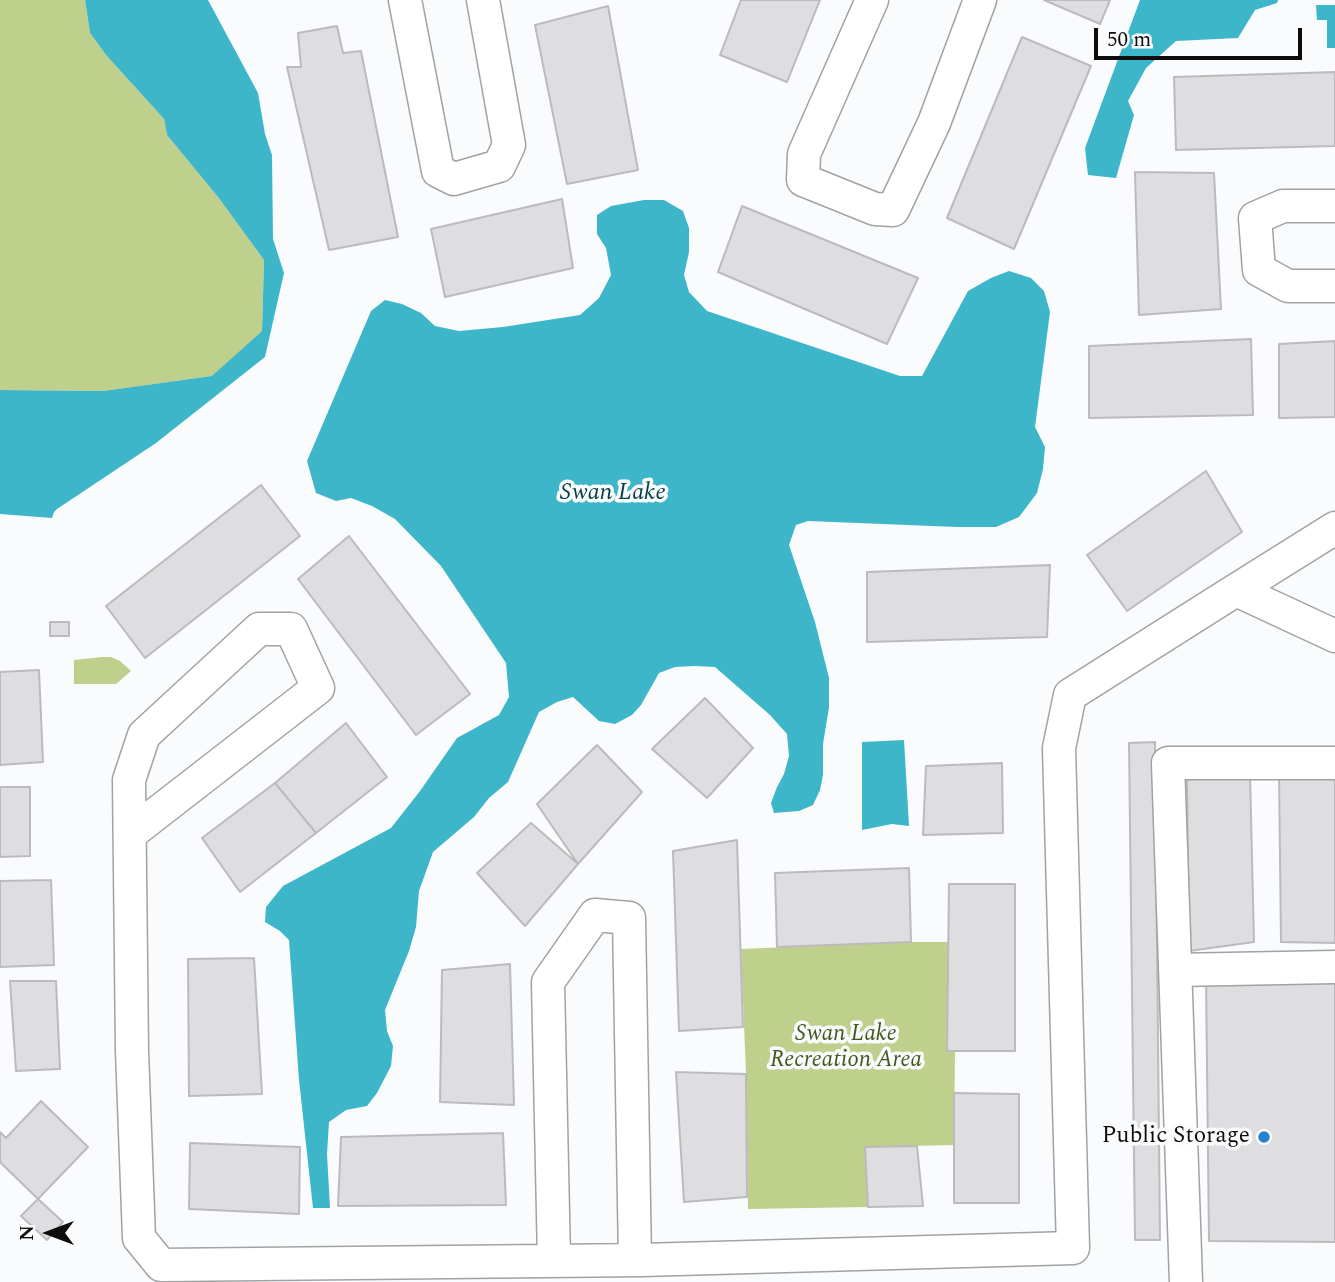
<!DOCTYPE html>
<style>
body{margin:0}
#map{position:relative;width:1335px;height:1282px;overflow:hidden;background:#f9fbfc;font-family:Spectral,serif}
canvas{display:block}
.north{position:absolute;left:14px;top:1198px;width:70px;height:70px;-webkit-text-stroke:5px #f9fbfc;paint-order:stroke;rotate:270deg;font-size:19px;font-weight:700;line-height:28px;text-align:center;color:#0d0d0e}
.north::after{content:'';display:block;margin:auto;width:24px;height:32px;background:#0d0d0e;clip-path:polygon(50% 0,100% 100%,50% 72%,0 100%)}
.scale{position:absolute;left:1094px;top:28px;width:208px;height:32px;box-sizing:border-box;border:4px solid #0d0d0e;border-top:0;padding-left:9px;font-size:21px;line-height:24px;white-space:nowrap;color:#0d0d0e;-webkit-text-stroke:5px #f9fbfc;paint-order:stroke}
</style>
<div id="map">
<canvas width="1335" height="1282"></canvas>
<div class="north">N</div>
<div class="scale">50 m</div>
</div>
<script>
const context = document.querySelector('canvas').getContext('2d');
context.lineJoin = 'round';
function fillPath(path, color) {
  context.fillStyle = color;
  context.fill(path, 'evenodd');
}
function poly(rows) {
  const path = new Path2D();
  for (const r of rows) {
    path.moveTo(r[0], r[1]);
    for (let i = 2; i < r.length; i += 2) path.lineTo(r[i], r[i + 1]);
  }
  return path;
}
function stroke(path, color, width, dash) {
  context.strokeStyle = color;
  context.lineWidth = width;
  context.lineCap = dash ? 'butt' : 'round';
  context.setLineDash(dash || []);
  context.stroke(path);
}
function drawText(font, color, halo, rows, align = 'center') {
  context.font = font + ' Spectral,serif';
  context.lineWidth = 7;
  context.setLineDash([]);
  context.textBaseline = 'middle';
  context.strokeStyle = halo;
  context.fillStyle = color;
  for (const [text, x, y, turn = 0] of rows) {
    context.save();
    context.translate(x, y);
    context.rotate((+turn || 0) * Math.PI / 180);
    context.textAlign = isNaN(turn) ? turn : align;
    if (halo) context.strokeText(text, 0, 0);
    context.fillText(text, 0, 0);
    context.restore();
  }
}
fillPath(poly([
 [0,0,85,0,90,33,106,55,164,119,167,135,218,197,264,260,262,331,213,376,103,391,0,390],
 [102,657,111,657,120,661,131,671,116,684,74,684,74,660],
 [911,942,949,942,955,1051,954,1145,866,1147,868,1207,748,1209,746,1074,741,949]
]), '#bed08c');
fillPath(poly([
 [85,0,208,0,258,93,265,134,272,155,273,239,284,273,265,357,156,443,57,509,54,512,52,518,0,514,0,390,103,391,212,376,262,331,264,260,218,197,167,135,164,119,106,55,90,33],
 [1140,0,1278,0,1277,3,1255,10,1238,38,1176,41,1146,68,1128,101,1134,115,1116,178,1088,175,1085,148],
 [1316,5,1335,5,1335,48,1327,48,1327,20,1317,20],
 [644,200,664,200,683,211,689,228,689,252,684,275,689,292,707,311,900,376,922,376,968,291,991,278,1009,271,1031,278,1044,291,1050,312,1035,427,1045,447,1043,469,1037,493,1019,517,996,527,957,527,808,521,796,525,789,545,815,622,829,678,829,707,823,744,823,775,820,790,813,805,799,811,774,813,771,803,777,787,784,774,789,756,787,734,770,715,715,667,694,666,675,667,659,673,641,705,632,715,615,724,599,721,573,697,557,702,539,712,508,782,489,798,474,817,433,852,419,891,416,927,409,951,385,1010,387,1031,393,1046,391,1066,377,1093,367,1106,346,1110,329,1122,327,1154,330,1208,313,1208,299,1080,289,940,280,931,265,922,266,907,283,886,391,828,420,791,457,738,499,715,509,697,506,663,441,566,395,519,372,506,351,498,336,501,316,493,307,461,371,311,385,300,402,304,421,313,435,326,459,331,503,327,580,315,599,298,611,275,606,248,597,234,597,215,611,206],
 [904,740,909,826,892,824,862,830,862,742]
]), '#3eb6c9');
const building = poly([
 [741,0,820,0,787,82,720,55,741,0],
 [1044,0,1110,0,1100,24,1044,0],
 [608,6,638,170,567,184,535,25,608,6],
 [337,26,343,53,361,51,398,237,329,250,287,67,301,67,298,33,337,26],
 [1022,37,1091,66,1014,249,947,218,1022,37],
 [1335,72,1335,146,1176,150,1174,77,1335,72],
 [1135,172,1214,173,1221,309,1139,315,1135,172],
 [562,199,573,268,445,297,431,229,562,199],
 [742,206,918,278,887,344,718,272,742,206],
 [1251,339,1253,415,1089,418,1089,346,1251,339],
 [1335,341,1335,417,1279,418,1279,344,1335,341],
 [1206,471,1242,532,1127,611,1087,555,1206,471],
 [261,485,300,536,145,658,106,606,261,485],
 [349,536,470,694,416,735,298,579,349,536],
 [1050,565,1047,637,867,642,867,572,1050,565],
 [50,622,69,622,69,636,50,636,50,622],
 [39,670,43,762,0,765,0,672,39,670],
 [705,698,753,748,707,798,652,749,705,698],
 [346,723,387,777,316,833,275,783,346,723],
 [1155,742,1160,1240,1135,1240,1129,743,1155,742],
 [597,745,642,792,578,864,537,804,597,745],
 [1002,763,1003,833,923,835,926,766,1002,763],
 [1279,773,1335,774,1335,943,1281,942,1279,773],
 [1250,774,1254,942,1189,951,1187,779,1250,774],
 [275,783,316,833,240,892,202,838,275,783],
 [0,787,30,787,30,856,0,857,0,787],
 [531,823,578,864,525,926,477,873,531,823],
 [737,840,743,1027,679,1031,673,851,737,840],
 [909,868,911,942,777,947,775,873,909,868],
 [51,880,54,965,0,967,0,881,51,880],
 [949,884,1015,884,1015,1051,947,1051,949,884],
 [254,958,262,1094,189,1096,188,959,254,958],
 [510,964,514,1105,440,1102,442,970,510,964],
 [1335,975,1335,1242,1209,1241,1206,978,1335,975],
 [10,981,56,981,60,1069,16,1071,10,981],
 [676,1072,746,1074,747,1197,684,1202,676,1072],
 [954,1093,1019,1094,1019,1203,954,1203,954,1093],
 [41,1101,88,1147,38,1199,0,1162,0,1132,6,1138,41,1101],
 [503,1133,506,1205,338,1206,341,1137,503,1133],
 [190,1143,300,1147,299,1214,189,1209,190,1143],
 [917,1146,923,1206,868,1207,865,1147,917,1146],
 [38,1199,63,1222,47,1240,21,1216,38,1199]
]);
fillPath(building, '#dedddf');
stroke(building, '#bbbbbd', 2);
const minor = poly([
 [405,0,438,171,454,179,499,166,509,145,483,0],
 [872,0,804,154,803,180,875,209,893,210,934,123,980,0],
 [1335,206,1283,206,1255,218,1259,270,1288,286,1335,286],
 [1335,528,1236,590,1335,636],
 [130,834,318,688,291,629,259,629,144,735,129,780,132,1051,139,1238,161,1265,642,1260,1073,1248,1059,748,1070,695,1236,590],
 [1175,970,1335,967],
 [554,1260,548,982,595,915,629,918,635,1260],
 [1186,1282,1168,763,1335,763]
]);
stroke(minor, '#a0a2a3', 35);
stroke(minor, '#fff', 32);
for (const [x, y, r, color] of [
 [1264,1137,7,"#2581cd"]
]) {
  const dot = new Path2D();
  dot.arc(x, y, r, 0, 2 * Math.PI);
  context.fillStyle = color;
  context.fill(dot);
  stroke(dot, '#f9fbfc', 2.5);
}
drawText('italic 23px', '#48551b', '#f9fbfc', [
 ["Swan Lake",846,1035],
 ["Recreation Area",846,1061]
]);
drawText('23px', '#0d0d0e', '#f9fbfc', [
 ["Public Storage",1250,1137]
], 'right');
drawText('italic 24px', '#063e46', '#f9fbfc', [
 ["Swan Lake",613,494]
]);
</script>
